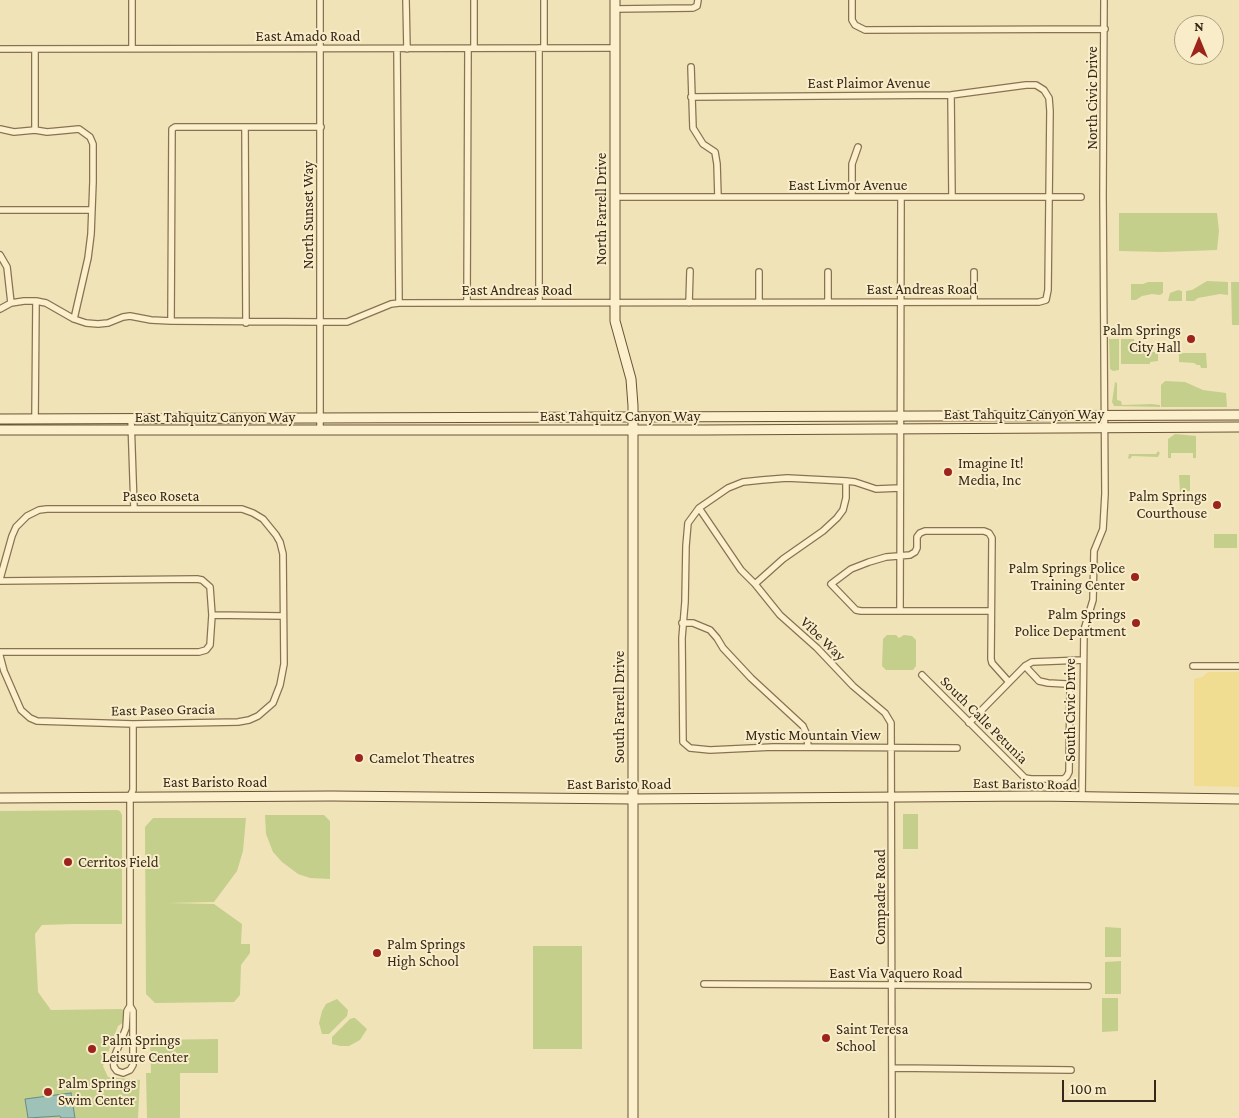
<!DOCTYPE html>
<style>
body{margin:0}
#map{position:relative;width:1239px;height:1118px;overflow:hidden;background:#f1e3b8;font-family:"Crimson Pro",serif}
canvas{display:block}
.north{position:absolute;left:1174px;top:15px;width:50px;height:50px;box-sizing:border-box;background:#f8edc8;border:1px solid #aa9e82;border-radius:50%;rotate:0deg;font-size:14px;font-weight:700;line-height:20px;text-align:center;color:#362819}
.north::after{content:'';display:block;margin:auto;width:18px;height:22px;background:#9c241d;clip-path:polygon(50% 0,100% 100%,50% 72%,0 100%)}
.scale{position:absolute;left:1062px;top:1080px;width:94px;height:22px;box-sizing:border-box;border:2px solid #362819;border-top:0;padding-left:6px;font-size:15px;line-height:18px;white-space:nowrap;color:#362819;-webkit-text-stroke:4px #f8edc8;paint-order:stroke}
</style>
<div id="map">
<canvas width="1239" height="1118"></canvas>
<div class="north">N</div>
<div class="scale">100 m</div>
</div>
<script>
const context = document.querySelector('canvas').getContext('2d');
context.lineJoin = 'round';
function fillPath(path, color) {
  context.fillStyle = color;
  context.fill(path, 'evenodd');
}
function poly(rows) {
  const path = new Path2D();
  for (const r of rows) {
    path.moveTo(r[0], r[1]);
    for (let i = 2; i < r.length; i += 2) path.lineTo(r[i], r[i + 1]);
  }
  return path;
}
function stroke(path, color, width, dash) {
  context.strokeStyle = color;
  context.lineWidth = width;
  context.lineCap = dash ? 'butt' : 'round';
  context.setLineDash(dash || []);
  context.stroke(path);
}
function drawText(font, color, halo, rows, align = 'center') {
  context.font = font + ' "Crimson Pro",serif';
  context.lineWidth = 4;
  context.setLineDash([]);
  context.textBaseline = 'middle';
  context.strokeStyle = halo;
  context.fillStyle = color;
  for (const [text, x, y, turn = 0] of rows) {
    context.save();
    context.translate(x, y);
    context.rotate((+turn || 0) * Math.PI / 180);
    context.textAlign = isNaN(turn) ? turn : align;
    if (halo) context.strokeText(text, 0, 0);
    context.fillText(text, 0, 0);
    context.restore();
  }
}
fillPath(poly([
 [1119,213,1217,213,1219,231,1217,250,1163,252,1119,251],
 [1207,281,1228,282,1228,295,1220,294,1198,298,1194,301,1186,301,1186,291,1192,290],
 [1148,282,1163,282,1163,293,1160,295,1152,294,1142,296,1136,300,1131,300,1131,284,1143,284],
 [1231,282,1239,282,1239,325,1232,325],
 [1178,290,1182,291,1182,301,1168,301,1170,293],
 [1109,339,1119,339,1119,370,1113,371,1110,369],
 [1121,339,1134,339,1134,352,1158,352,1158,361,1150,362,1150,364,1121,364],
 [1179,353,1206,353,1207,368,1201,368,1200,365,1197,365,1194,363,1179,362],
 [1165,381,1185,382,1203,390,1226,393,1227,407,1161,407,1161,385],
 [1115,382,1117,383,1117,400,1121,401,1122,405,1152,404,1160,405,1160,407,1114,406,1112,402],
 [1175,434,1196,436,1196,458,1193,458,1193,453,1171,453,1171,458,1168,458,1168,439],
 [1158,451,1160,453,1158,457,1132,456,1130,459,1128,458,1129,454,1156,454],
 [1179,475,1190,475,1190,491,1180,492],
 [1214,534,1237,534,1237,548,1214,548],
 [887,635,896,635,899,638,904,635,912,636,916,640,916,666,913,670,886,670,882,666,883,639],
 [117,810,120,811,122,815,122,924,74,924,42,925,35,934,38,992,51,1010,122,1009,124,1012,124,1022,118,1026,103,1066,108,1077,140,1080,138,1118,0,1118,0,811],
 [903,814,918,814,918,849,903,849],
 [265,815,324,815,330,821,330,879,310,878,298,874,282,862,273,852,266,834],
 [153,818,246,818,243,851,237,871,214,902,168,903,214,904,242,924,241,944,250,944,250,953,241,965,240,995,234,1002,155,1003,146,994,145,827],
 [1105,927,1121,928,1121,957,1105,957],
 [533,946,582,946,582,1049,533,1049],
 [1121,961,1121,994,1105,994,1105,962],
 [1102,998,1118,998,1118,1031,1102,1032],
 [337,999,348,1010,347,1016,329,1034,322,1034,319,1023,322,1011,326,1004],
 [353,1018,355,1018,367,1029,360,1040,349,1046,340,1046,332,1044,332,1037,350,1019],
 [218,1039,218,1073,180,1073,180,1118,147,1118,146,1073,151,1073,150,1040]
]), '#c4cf8c');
fillPath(poly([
 [1208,672,1239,672,1239,787,1194,786,1194,679,1202,677]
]), '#f1dd92');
const water = poly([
 [71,1093,75,1118,61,1118,60,1116,28,1118,25,1099,71,1093]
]);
fillPath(water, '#9ec1b8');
stroke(water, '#658e86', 1);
const street = poly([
 [406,0,407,49],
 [544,0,544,48],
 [852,0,852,20,855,25,865,30,1105,29],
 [615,9,693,8,697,6,698,0],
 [132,48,132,0],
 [474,48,474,0],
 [539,48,539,303],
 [0,49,615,48],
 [35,49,35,130],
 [397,49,399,303],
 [691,67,693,128,703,144,715,152,717,164,718,197],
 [951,95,952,197],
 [245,127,246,323],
 [0,129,14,132,35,130,47,132,58,131,79,129,90,137,93,144,93,182,91,234,88,258,74,319],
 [615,197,1081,197],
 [852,197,852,164,858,147],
 [0,210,92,210],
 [0,255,7,267,11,303],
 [759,272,759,302],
 [828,272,828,302],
 [467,302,468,49],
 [974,302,974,272],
 [689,303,690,271],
 [0,309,11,303,24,301,36,301,46,303,74,319,86,323,98,324,108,323,123,317,130,316,151,320,171,321,321,322,347,322,391,304,399,303,1039,302,1046,300,1048,290,1050,111,1049,98,1044,90,1036,85,1026,85,951,95,691,97],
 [171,321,172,129,175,127,321,127],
 [35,419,36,301],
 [131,419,134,508],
 [320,431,320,0],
 [900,488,876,489,855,482,846,481,787,478,762,480,743,482,728,488,699,508,688,523,686,546,685,602,682,638,683,742,690,748,710,750,773,747,957,748],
 [699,508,741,570,755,584,780,615,817,648,853,686,885,713,891,723,892,1118],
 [0,579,12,536,16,527,27,516,39,510,47,509,242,509,253,513,263,519,276,535,280,542,283,554,284,664,280,685,273,703,258,716,249,720,238,722,133,724,37,721,30,718,21,710,4,671,0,656],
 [0,581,197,579,202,580,210,587,212,615,210,645,206,650,199,652,0,652],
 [755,584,783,559,823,531,837,518,843,510,846,498,846,481],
 [900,611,901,197],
 [991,611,861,611,856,610,831,584,851,569,869,562,886,557,910,555,915,552,917,548,917,537,920,533,925,531,984,531,989,533,992,538,991,659,992,663,1009,682],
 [212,615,283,616],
 [682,623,693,623,710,630,717,638,723,648,751,678,803,726,807,735,808,747],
 [1193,666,1239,666],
 [922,675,1025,778,1031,779,1064,779,1067,776,1069,772,1070,689,1066,684,1048,683,1039,681,1025,666],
 [969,723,1025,666,1032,662,1083,660],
 [1082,798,1084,630,1093,600,1094,551,1103,529,1105,494,1103,197,1104,0],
 [704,984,1088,986],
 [130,1006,133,1011,133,1065,130,1070,123,1073,117,1071,114,1067,113,1060,126,1028,127,1011,130,1006,130,796,133,790,133,724],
 [892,1068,1071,1070]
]);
const secondary = poly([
 [615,0,615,321,631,379,633,406,633,1118],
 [0,419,1239,415],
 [0,430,704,430,1239,427],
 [0,798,332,796,633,799,1036,796,1239,799]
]);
stroke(street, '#887252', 8);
stroke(secondary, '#6a5336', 11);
stroke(street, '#fcf0cc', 5.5);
stroke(secondary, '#fcf0cc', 9);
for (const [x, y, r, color] of [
 [1191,339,5,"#9c241d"],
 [948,472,5,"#9c241d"],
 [1217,505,5,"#9c241d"],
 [1135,577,5,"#9c241d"],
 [1136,623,5,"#9c241d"],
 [359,758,5,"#9c241d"],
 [68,862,5,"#9c241d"],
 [377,953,5,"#9c241d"],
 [826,1038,5,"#9c241d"],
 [92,1049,5,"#9c241d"],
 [48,1092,5,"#9c241d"]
]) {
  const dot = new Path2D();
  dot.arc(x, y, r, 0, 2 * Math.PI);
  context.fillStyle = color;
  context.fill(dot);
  stroke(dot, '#f8edc8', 2);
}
drawText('15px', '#362819', '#f8edc8', [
 ["East Amado Road",308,36],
 ["East Plaimor Avenue",869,83],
 ["North Civic Drive",1092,98,-90],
 ["East Livmor Avenue",848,185],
 ["North Farrell Drive",601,209,-90],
 ["North Sunset Way",308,215,-90],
 ["East Andreas Road",922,289],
 ["East Andreas Road",517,290],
 ["East Tahquitz Canyon Way",1024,414],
 ["East Tahquitz Canyon Way",620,416],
 ["East Tahquitz Canyon Way",215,417],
 ["Paseo Roseta",161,496],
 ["Vibe Way",823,639,44],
 ["South Farrell Drive",619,707,-90],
 ["East Paseo Gracia",163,710,-1],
 ["South Civic Drive",1070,710,-90],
 ["South Calle Petunia",984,720,45],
 ["Mystic Mountain View",813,735],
 ["East Baristo Road",215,782],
 ["East Baristo Road",619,784],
 ["East Baristo Road",1025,784,1],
 ["Compadre Road",880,897,-90],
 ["East Via Vaquero Road",896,973]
]);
drawText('15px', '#362819', '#f8edc8', [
 ["Palm Springs",1181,330,"right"],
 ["City Hall",1181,347,"right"],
 ["Imagine It!",958,463],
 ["Media, Inc",958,480],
 ["Palm Springs",1207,496,"right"],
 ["Courthouse",1207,513,"right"],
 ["Palm Springs Police",1125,568,"right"],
 ["Training Center",1125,585,"right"],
 ["Palm Springs",1126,614,"right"],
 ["Police Department",1126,631,"right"],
 ["Camelot Theatres",369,758],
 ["Cerritos Field",78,862],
 ["Palm Springs",387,944],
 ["High School",387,961],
 ["Saint Teresa",836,1029],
 ["School",836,1046],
 ["Palm Springs",102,1040],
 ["Leisure Center",102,1057],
 ["Palm Springs",58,1083],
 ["Swim Center",58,1100]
], 'left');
</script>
